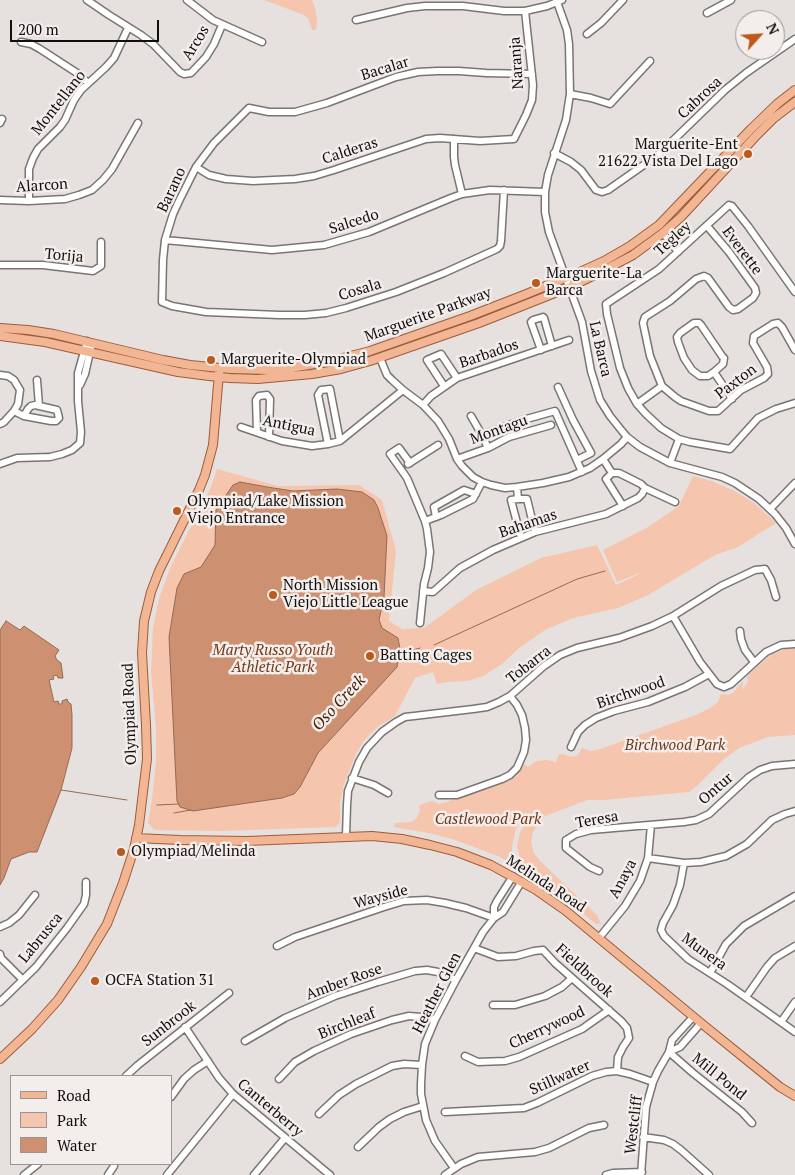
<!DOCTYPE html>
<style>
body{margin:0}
#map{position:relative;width:795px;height:1175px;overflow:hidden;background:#e6e1df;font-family:"PT Serif",serif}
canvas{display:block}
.legend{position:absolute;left:10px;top:1075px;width:162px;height:90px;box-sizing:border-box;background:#f3eeec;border:1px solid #999593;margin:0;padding:6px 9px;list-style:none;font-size:15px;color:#110f0e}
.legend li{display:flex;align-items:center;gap:10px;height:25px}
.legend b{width:25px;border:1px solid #999593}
.north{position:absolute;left:735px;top:10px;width:50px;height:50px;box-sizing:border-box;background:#f3eeec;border:1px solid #999593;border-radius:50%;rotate:64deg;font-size:14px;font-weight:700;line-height:20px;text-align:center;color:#110f0e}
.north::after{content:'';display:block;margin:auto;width:18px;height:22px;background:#bb5a1b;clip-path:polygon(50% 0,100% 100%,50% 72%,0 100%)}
.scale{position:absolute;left:10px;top:20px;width:149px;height:22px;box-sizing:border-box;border:2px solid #110f0e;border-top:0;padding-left:6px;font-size:15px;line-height:18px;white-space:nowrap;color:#110f0e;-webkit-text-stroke:4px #f3eeec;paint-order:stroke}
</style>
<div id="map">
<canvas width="795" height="1175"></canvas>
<ul class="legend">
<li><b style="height:6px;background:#f2b695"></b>Road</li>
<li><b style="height:14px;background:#f5c5ad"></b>Park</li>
<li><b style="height:14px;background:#cd9172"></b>Water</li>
</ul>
<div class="north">N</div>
<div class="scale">200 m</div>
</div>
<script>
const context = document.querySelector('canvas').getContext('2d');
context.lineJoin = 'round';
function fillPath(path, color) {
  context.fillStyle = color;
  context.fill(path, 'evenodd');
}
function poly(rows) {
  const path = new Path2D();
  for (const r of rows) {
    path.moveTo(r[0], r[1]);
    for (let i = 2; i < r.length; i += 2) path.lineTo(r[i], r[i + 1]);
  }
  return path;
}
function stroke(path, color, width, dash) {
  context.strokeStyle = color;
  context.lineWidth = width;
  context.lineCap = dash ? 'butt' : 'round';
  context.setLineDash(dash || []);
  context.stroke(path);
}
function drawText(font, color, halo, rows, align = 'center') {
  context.font = font + ' "PT Serif",serif';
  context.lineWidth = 5;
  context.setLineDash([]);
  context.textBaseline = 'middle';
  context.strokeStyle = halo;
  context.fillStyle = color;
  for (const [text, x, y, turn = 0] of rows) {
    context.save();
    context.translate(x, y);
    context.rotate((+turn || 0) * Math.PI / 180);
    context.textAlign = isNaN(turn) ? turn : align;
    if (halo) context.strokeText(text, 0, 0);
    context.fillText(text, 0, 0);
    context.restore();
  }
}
fillPath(poly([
 [264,0,312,0,315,8,317,21,316,30,312,30,308,18,304,15],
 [217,469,278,486,359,485,382,500,396,551,389,621,402,629,424,628,476,590,541,558,597,545,616,585,631,578,642,572,617,582,603,550,648,527,679,506,693,476,711,481,733,490,754,503,776,523,738,547,715,555,648,595,618,608,573,618,545,630,518,649,502,664,483,676,467,681,446,682,437,684,433,672,415,678,395,716,379,726,370,734,363,742,356,754,344,784,340,802,340,822,336,827,221,831,154,830,148,823,152,800,156,761,156,729,151,671,153,627,159,599,170,568,211,487],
 [795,648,795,735,768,737,739,748,723,760,698,785,689,792,604,800,587,800,545,816,533,832,531,842,534,853,541,862,597,915,601,924,596,924,557,893,531,874,521,862,517,846,520,832,525,825,522,820,516,829,512,846,512,853,517,863,516,866,498,856,455,840,429,833,394,827,395,823,411,822,416,819,420,811,419,806,424,803,432,801,439,804,444,803,513,778,517,776,522,763,528,767,536,761,547,760,556,762,559,754,563,754,568,756,574,757,578,755,582,748,591,751,600,749,696,715,712,707,718,702,721,694,728,695,733,693,742,682,743,682,742,690,748,682,747,676,772,654,786,649]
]), '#f5c5ad');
const water = poly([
 [240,482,267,487,293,491,337,489,362,492,374,500,378,508,387,536,384,597,379,620,382,628,398,638,400,649,397,667,318,753,300,787,294,794,282,798,193,811,180,807,177,801,169,637,177,588,184,574,201,567,215,545,216,510,233,485,240,482],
 [6,621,20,630,24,626,59,650,55,656,56,658,56,659,61,663,63,678,58,678,57,675,53,676,54,679,49,680,54,702,58,701,59,704,62,704,62,701,67,699,68,702,71,704,72,715,72,748,61,790,37,852,29,852,11,859,4,878,0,885,0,630,6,621]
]);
fillPath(water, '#cd9172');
stroke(water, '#956a54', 1);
stroke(poly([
 [434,645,577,579,605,571],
 [398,658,409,651,420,648],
 [61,790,127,800],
 [157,805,179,804],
 [174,813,191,810]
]), '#956a54', 1);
const minor = poly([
 [87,0,109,15,141,35,153,44,180,72,184,74,191,73,206,57,214,44,222,25],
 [187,0,213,20,262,42],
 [557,2,567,30,569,44,570,94,566,120,548,175,545,192,545,212,549,232,582,322,591,371,600,400,610,416,622,431,627,437,640,447,670,463,722,477,735,483,759,499,775,514,786,528,795,544],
 [707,13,731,0],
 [356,20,407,8,425,6,463,6,504,11,525,11,547,6,562,0],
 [587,34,601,23,623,0],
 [21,42,31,44,40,49,77,73,88,83],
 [570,94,591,98,610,104,650,61],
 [0,123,2,119],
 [454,139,454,157,455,165,462,194],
 [554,153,571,162,581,170,596,190,602,192,608,190,658,155,725,90,746,73,795,39],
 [196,167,209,175,226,179,253,181,295,179,314,176,334,170,426,139,440,138,480,141,514,139,526,115,532,100,533,85,525,11],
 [504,190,501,241,500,246,497,249,444,273,396,292,346,308,326,313,305,315,279,315,206,312,172,306,162,302,163,260,165,240,173,214,179,201,196,167,214,143,249,108,269,112,295,112,327,103,396,77,418,72,437,71,459,71,486,73,532,74],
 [0,200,29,201,65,199,79,195,92,190,103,180,112,169,138,123],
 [29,201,29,169,33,158,38,149,60,127,65,120,74,100,81,90,106,67,114,58,128,28],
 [707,226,729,252,755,288,756,293,753,298,738,309,733,310,729,307,708,278,704,276,696,279,670,301,645,317,643,323,650,356,662,386,675,397,681,401,709,411,718,411,741,390,764,378,768,374,767,367,753,343,754,336,773,324,778,323,782,327,795,350],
 [663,233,678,252],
 [165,240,272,250,324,245,369,232,451,198,462,194,490,190,545,192],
 [0,265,43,265,93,271,101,266,101,242],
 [795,292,748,226,732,206,729,205,659,269,606,304,607,314,620,368,628,388,637,404,646,414,661,428,679,439,690,442,730,449,758,418,776,409,795,403],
 [541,350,531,322,533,320,543,317,544,318,552,346],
 [380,358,387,375,392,380,403,390,423,405,438,421,449,439,457,459,462,466,473,477,482,482,491,485,505,488,517,487,543,483,569,477,590,468,603,459,621,444,627,437],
 [714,372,708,376,700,376,692,370,684,358,678,342,677,337,680,333,694,323,699,323,701,325,722,356,724,358,723,364,714,372,732,399],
 [0,375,8,376,14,380,20,390,18,404,14,411,4,422,0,424],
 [37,380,39,406],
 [80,385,85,374,92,343],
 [444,386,427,360,441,354,457,378],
 [558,387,573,420,591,453,577,460],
 [637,404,662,386],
 [423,405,431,396,457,378,569,340],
 [14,411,24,416,51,421,56,421,59,418,57,410,35,405,31,406,28,409,24,416],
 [471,416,482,435,488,448],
 [241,427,282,441,312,446,328,444,340,441,403,390],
 [257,432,256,400,259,396,267,395,270,399,269,437],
 [482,435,523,420,555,411,582,472],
 [328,444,318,395,321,390,330,389,340,441],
 [457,459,488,448,509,437,551,425],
 [603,459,612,473,619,473,641,484,645,488,675,502],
 [410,463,399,448,390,454,407,478,425,521,427,529,430,552,428,568,424,584,420,623],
 [670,463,679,439],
 [0,464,17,458,50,457,62,454,72,450,80,443,81,432,78,401,78,373,87,341],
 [408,464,438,445],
 [612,473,606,479,623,506],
 [517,487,518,499,511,500,521,538],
 [518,499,527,499,535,532],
 [770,509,795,483],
 [436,517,434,507,464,490,476,494],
 [425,521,441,515,473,499,482,482],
 [423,591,433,592,460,568,493,550,535,532,606,514,638,498,642,494,645,488],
 [673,616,700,662,717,684,724,687,731,684,766,652,781,645,795,644],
 [740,631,741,639,745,650,754,662],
 [571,747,578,732,585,725,596,718,614,711,648,702,685,687,709,674],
 [352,778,374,785,388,793],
 [439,795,457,795,502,779,510,775,517,768,524,752,526,740,525,728,522,715,517,705,510,696],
 [346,836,347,805,348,791,359,762,367,748,382,732,396,722,405,717,414,716,473,709,487,707,499,702,510,696,544,666,560,655,577,648,619,638,652,626,673,616,721,586,755,570,765,569,771,580,776,597],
 [648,858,684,863,701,862,726,856,747,844,772,820,785,814,795,811],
 [684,863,680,885,673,905,663,923,661,930,664,936,688,959,727,984,795,1032],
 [599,871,590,867,566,848,566,840,576,834,591,830,684,822,696,820,709,814,749,777,760,770,772,766,795,764],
 [494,918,494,907,497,901,513,876],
 [0,927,9,923,19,915,35,895],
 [599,938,625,906,640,881,648,858,651,825],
 [277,946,295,937,384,907,404,901,427,900,445,903,466,908,494,918],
 [474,948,498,957,516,956,534,951,543,950,555,963,621,1021,627,1028,629,1038,623,1047,618,1057,617,1071],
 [0,954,1,958,23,980],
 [710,973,726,944,744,926,795,896],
 [746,997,767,967,775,958,795,946],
 [0,1002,36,967,67,928,84,904,86,895,86,882],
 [493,1005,515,1005,545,996,562,987,572,978],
 [781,1022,795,1002],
 [185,1027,219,1078,233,1094,330,1175],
 [245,1041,285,1018,335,996,378,982,415,971,427,970,438,972,456,980],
 [669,1052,693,1073,742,1112,752,1123],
 [669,1052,680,1047,701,1023],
 [465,1056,478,1062,505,1061,519,1057,582,1029,609,1010],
 [126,1076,138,1065,229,993],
 [279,1079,295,1062,314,1051,351,1034,392,1020,409,1016,421,1017,435,1020],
 [171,1097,184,1079,194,1070,208,1061],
 [445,1112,524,1108,537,1103,592,1076,606,1072,617,1071,630,1074,653,1082],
 [319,1114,339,1095,356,1084,392,1066,404,1064,422,1065],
 [643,1137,664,1140,673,1144,681,1150,709,1175],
 [358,1147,379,1127,390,1119,404,1112,423,1106],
 [454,1168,435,1141,426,1120,421,1094,421,1084,422,1065,425,1044,435,1020,456,980,483,932,494,918,503,912,522,881],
 [24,1175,38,1164],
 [108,1175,114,1166],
 [167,1175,233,1094],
 [254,1175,285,1138],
 [445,1175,461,1164,478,1157,535,1152,549,1148,589,1128,604,1125],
 [606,1175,613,1173,642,1172],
 [641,1175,646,1107,653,1082,658,1071,669,1052,672,1040,693,1017]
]);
const major = poly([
 [0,328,28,330,54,334,163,360,190,365,231,369,269,370,290,368,327,362,370,351,470,316,524,295,582,271,604,261,630,246,659,225,751,129,777,104,795,90],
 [0,336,45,342,178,372,209,376,230,378,258,379,312,374,341,369,370,361,479,323,570,287,597,274,633,255,663,233,681,217,755,137,774,118,795,102],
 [136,838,180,840,247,841,372,836,402,839,430,845,457,852,491,865,536,890,566,911,701,1023,780,1087,795,1096],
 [0,1059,32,1029,58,1000,81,967,107,924,123,883,134,849,139,825,147,759,146,725,142,653,144,621,151,592,159,571,199,490,205,475,213,445,219,373]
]);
stroke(minor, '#797573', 9);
stroke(major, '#9d5c38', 10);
stroke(minor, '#fff', 6);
stroke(major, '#f2b695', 8);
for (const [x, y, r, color] of [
 [748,154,5,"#bb5a1b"],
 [536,283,5,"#bb5a1b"],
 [211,360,5,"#bb5a1b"],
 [177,511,5,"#bb5a1b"],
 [273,595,5,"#bb5a1b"],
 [370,656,5,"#bb5a1b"],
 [121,852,5,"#bb5a1b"],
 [95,981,5,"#bb5a1b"]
]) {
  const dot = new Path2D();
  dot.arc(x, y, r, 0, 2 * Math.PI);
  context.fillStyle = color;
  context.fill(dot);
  stroke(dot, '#f3eeec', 2);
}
drawText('15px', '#110f0e', '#f3eeec', [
 ["Arcos",196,43,-58],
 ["Naranja",517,63,-94],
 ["Bacalar",385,69,-17],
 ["Cabrosa",700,98,-43],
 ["Montellano",59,103,-52],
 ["Calderas",350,151,-18],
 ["Alarcon",42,186,-4],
 ["Barano",172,190,-65],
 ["Salcedo",354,222,-18],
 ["Tegley",673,239,-42],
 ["Everette",742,251,53],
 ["Torija",64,256,5],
 ["Cosala",360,290,-17],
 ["Marguerite Parkway",428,315,-20],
 ["La Barca",600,349,77],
 ["Barbados",489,354,-19],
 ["Paxton",736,382,-37],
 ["Antigua",289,426,12],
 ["Montagu",499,430,-20],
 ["Bahamas",528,524,-19],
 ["Tobarra",529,665,-38],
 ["Birchwood",631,693,-19],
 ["Olympiad Road",130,714,-92],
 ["Ontur",716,789,-41],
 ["Teresa",597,820,-10],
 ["Anaya",623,879,-62],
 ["Melinda Road",546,884,33],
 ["Wayside",381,897,-15],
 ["Labrusca",41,938,-51],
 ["Munera",704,952,36],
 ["Fieldbrook",584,971,42],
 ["Amber Rose",344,982,-20],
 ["Heather Glen",437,993,-63],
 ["Sunbrook",169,1024,-38],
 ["Birchleaf",347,1024,-22],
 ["Cherrywood",547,1028,-25],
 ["Mill Pond",719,1077,39],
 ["Stillwater",560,1078,-24],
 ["Canterberry",270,1108,40],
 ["Westcliff",634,1125,-83]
]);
drawText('15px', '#110f0e', '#f3eeec', [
 ["Marguerite-Ent",738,145,"right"],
 ["21622 Vista Del Lago",738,162,"right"],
 ["Marguerite-La",546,274],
 ["Barca",546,291],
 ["Marguerite-Olympiad",221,360],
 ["Olympiad/Lake Mission",187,502],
 ["Viejo Entrance",187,519],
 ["North Mission",283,586],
 ["Viejo Little League",283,603],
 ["Batting Cages",380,656],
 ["Olympiad/Melinda",131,852],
 ["OCFA Station 31",105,981]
], 'left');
drawText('italic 15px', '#703816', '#f3eeec', [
 ["Marty Russo Youth",273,651],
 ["Athletic Park",273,668],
 ["Birchwood Park",675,746],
 ["Castlewood Park",488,820]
]);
drawText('italic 16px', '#48210a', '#f3eeec', [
 ["Oso Creek",339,703,-47]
]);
</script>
